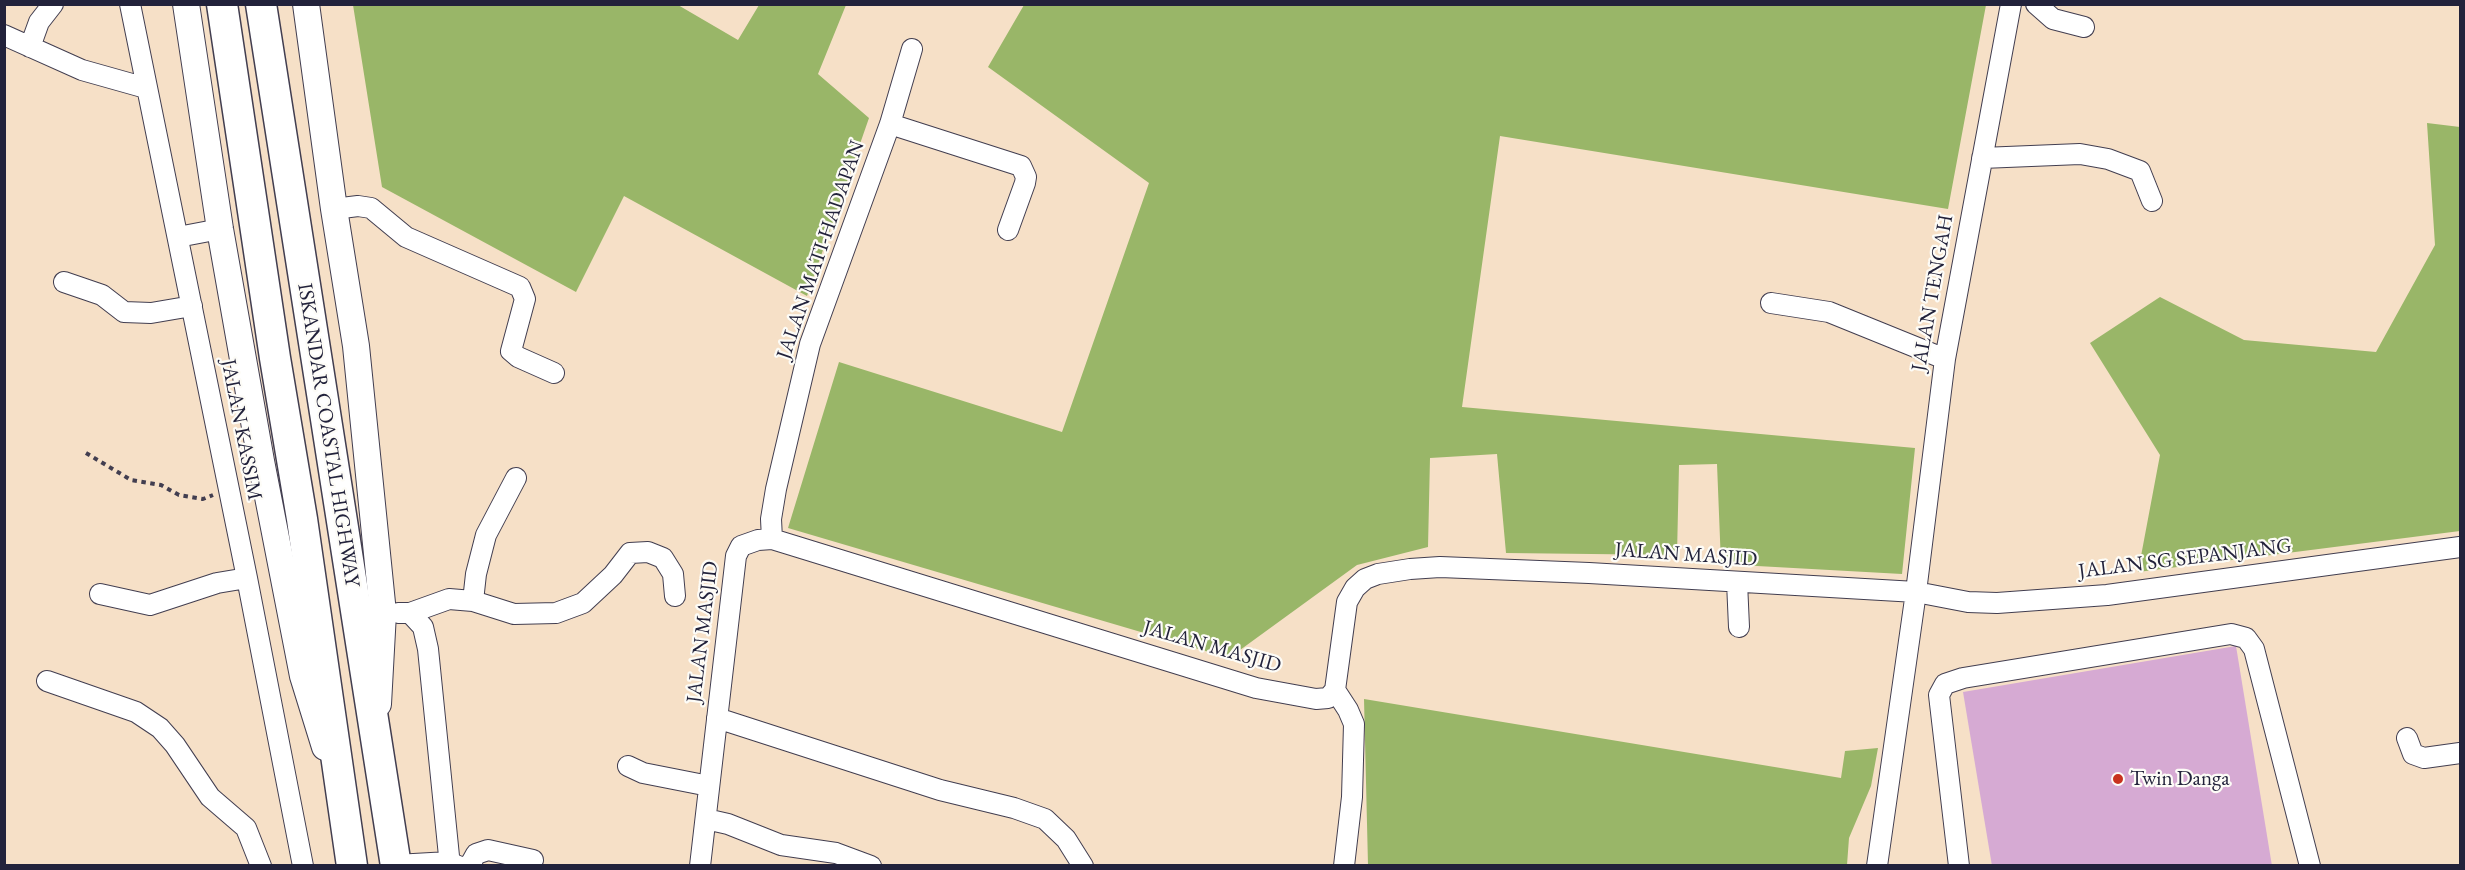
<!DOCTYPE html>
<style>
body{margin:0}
#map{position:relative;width:2465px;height:870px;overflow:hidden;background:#f6e0c7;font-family:"EB Garamond",serif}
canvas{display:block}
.frame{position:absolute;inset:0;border:6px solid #22223b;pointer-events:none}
</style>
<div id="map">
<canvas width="2465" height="870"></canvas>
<div class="frame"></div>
</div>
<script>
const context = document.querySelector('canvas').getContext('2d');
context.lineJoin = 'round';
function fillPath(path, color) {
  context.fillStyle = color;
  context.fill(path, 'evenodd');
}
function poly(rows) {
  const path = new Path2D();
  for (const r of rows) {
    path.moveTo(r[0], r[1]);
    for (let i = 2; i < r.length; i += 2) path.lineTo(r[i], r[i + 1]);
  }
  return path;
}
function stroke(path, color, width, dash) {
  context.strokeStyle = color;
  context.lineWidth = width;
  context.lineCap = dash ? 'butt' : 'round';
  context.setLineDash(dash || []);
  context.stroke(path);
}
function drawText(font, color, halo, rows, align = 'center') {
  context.font = font + ' "EB Garamond",serif';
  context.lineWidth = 4.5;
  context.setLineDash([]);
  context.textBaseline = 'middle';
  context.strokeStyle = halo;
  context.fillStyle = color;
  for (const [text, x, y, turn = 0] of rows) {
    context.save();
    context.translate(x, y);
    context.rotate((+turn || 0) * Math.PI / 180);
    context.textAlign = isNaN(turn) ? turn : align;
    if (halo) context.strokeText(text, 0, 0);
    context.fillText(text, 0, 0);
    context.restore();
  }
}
fillPath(poly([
 [353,5,678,5,738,40,759,5,846,5,818,74,869,118,807,296,624,196,576,292,382,187],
 [1024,5,1986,5,1948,209,1500,136,1462,407,1915,448,1902,574,1721,564,1717,464,1679,465,1677,555,1506,553,1497,454,1430,458,1428,547,1357,565,1229,658,788,528,839,362,1062,432,1149,183,988,67],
 [2427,123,2460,127,2460,531,2138,572,2160,455,2090,343,2160,297,2244,340,2376,352,2435,245],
 [1364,699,1841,778,1845,751,1878,748,1871,786,1849,838,1847,865,1368,865]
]), '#99b668');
fillPath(poly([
 [2236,646,2272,866,1992,866,1963,692]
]), '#d6aad3');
const minor = poly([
 [130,4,247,578,303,866],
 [2036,4,2053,19,2084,27],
 [4,35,82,70,146,88],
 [30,47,39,22,53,4],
 [890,124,1021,166,1026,177,1025,183,1008,230],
 [1982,158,2080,154,2108,159,2140,171,2152,201],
 [334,209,358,206,371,208,406,237,520,287,525,299,511,351,518,357,554,373],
 [178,237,220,229],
 [64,282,102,295,124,312,151,313,192,306],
 [1771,303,1829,312,1945,359],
 [772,539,771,519,776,489,810,344,890,124,912,49],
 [1737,582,1739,627],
 [100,594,150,605,217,583,247,578],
 [473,601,476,574,486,535,516,478],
 [398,613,410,613,423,627,428,649,450,866],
 [410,613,449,599,473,601,514,614,556,613,583,603,613,575,630,553,648,552,663,558,673,574,675,596],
 [47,681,136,712,160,728,175,745,210,797,246,828,261,866],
 [1335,690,1348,710,1354,724,1352,797,1344,866],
 [717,718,940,790,1014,808,1045,819,1066,839,1083,866],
 [2407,738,2413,754,2424,758,2460,753],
 [628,766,643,773,709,786],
 [706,819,728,824,781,845,836,853,871,866],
 [396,865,449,862,458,866],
 [467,866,471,863,476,854,488,850,533,860],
 [700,866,736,556,741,546,758,540,772,539,1256,688,1316,699,1328,698,1335,690,1347,602,1355,588,1365,579,1378,574,1410,569,1440,567,1589,573,1916,592,1968,602,1997,603,2107,595,2460,547],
 [1877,866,1916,592,1945,359,2011,4],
 [1959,866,1939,695,1945,684,1963,678,2231,634,2246,638,2254,649,2310,866]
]);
const major = poly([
 [186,4,220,229,261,461,303,676,325,747],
 [306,4,334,209,356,346,383,613,378,704]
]);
const highway = poly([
 [222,4,275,358,302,519,352,866],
 [261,4,396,866]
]);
stroke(minor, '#423e50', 22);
stroke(major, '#423e50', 28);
stroke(highway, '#423e50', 33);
stroke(poly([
 [86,453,131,480,161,485,179,495,203,499,213,495]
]), '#423e50', 4, [4.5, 4.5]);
stroke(minor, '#fff', 20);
stroke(major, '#fff', 26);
stroke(highway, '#fff', 30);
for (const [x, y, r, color] of [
 [2118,779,6,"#c8321e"]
]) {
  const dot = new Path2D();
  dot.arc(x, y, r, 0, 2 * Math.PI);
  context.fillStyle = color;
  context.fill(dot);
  stroke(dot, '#fdfcf7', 2);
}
drawText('21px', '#22223b', '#fdfcf7', [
 ["JALAN MATI-HADAPAN",821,250,-71],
 ["JALAN TENGAH",1933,293,-80],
 ["JALAN KASSIM",241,430,79],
 ["ISKANDAR COASTAL HIGHWAY",328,435,81],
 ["JALAN MASJID",1686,555,4],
 ["JALAN SG SEPANJANG",2185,559,-7],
 ["JALAN MASJID",703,632,-83],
 ["JALAN MASJID",1212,647,16]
]);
drawText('21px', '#22223b', '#fdfcf7', [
 ["Twin Danga",2130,779]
], 'left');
</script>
